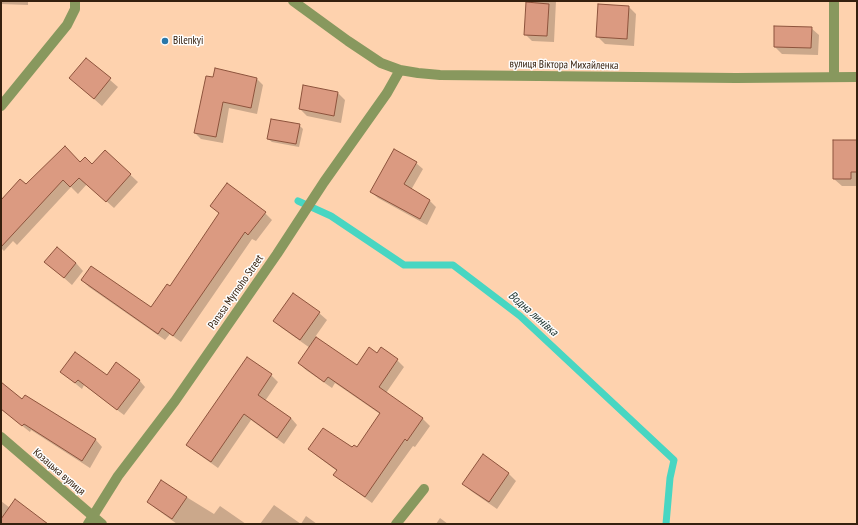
<!DOCTYPE html>
<meta charset="utf-8">
<style>
body{margin:0}
#map{position:relative;width:858px;height:525px;overflow:hidden;background:#fed2ae;font-family:"PT Sans Narrow",sans-serif}
canvas{display:block}
.frame{position:absolute;inset:0;border:2px solid #35200e;pointer-events:none}
</style>
<div id="map">
<canvas width="858" height="525"></canvas>
<div class="frame"></div>
</div>
<script>
const context = document.querySelector('canvas').getContext('2d');
context.lineJoin = 'round';
function fillPath(path, color) {
  context.fillStyle = color;
  context.fill(path, 'evenodd');
}
function poly(rows) {
  const path = new Path2D();
  for (const r of rows) {
    path.moveTo(r[0], r[1]);
    for (let i = 2; i < r.length; i += 2) path.lineTo(r[i], r[i + 1]);
  }
  return path;
}
function stroke(path, color, width, dash) {
  context.strokeStyle = color;
  context.lineWidth = width;
  context.lineCap = dash ? 'butt' : 'round';
  context.setLineDash(dash || []);
  context.stroke(path);
}
function drawText(font, color, halo, rows, align = 'center') {
  context.font = font + ' "PT Sans Narrow",sans-serif';
  context.lineWidth = 3;
  context.setLineDash([]);
  context.textBaseline = 'middle';
  context.strokeStyle = halo;
  context.fillStyle = color;
  for (const [text, x, y, turn = 0] of rows) {
    context.save();
    context.translate(x, y);
    context.rotate((+turn || 0) * Math.PI / 180);
    context.textAlign = isNaN(turn) ? turn : align;
    if (halo) context.strokeText(text, 0, 0);
    context.fillText(text, 0, 0);
    context.restore();
  }
}
fillPath(poly([
 [1,1,28,1,28,5,1,4],
 [535,1,556,1,554,42,532,41,525,34],
 [629,7,636,14,634,46,605,44,598,37],
 [811,28,819,35,818,55,782,54,775,47],
 [86,59,118,87,102,106,70,78],
 [207,77,256,78,263,85,257,114,229,108,223,143,201,139,195,133],
 [338,93,345,100,341,123,307,116,300,109],
 [299,125,303,129,299,147,272,142,268,139],
 [857,141,857,186,842,186,834,179],
 [105,151,138,182,114,208,87,184,78,194,71,187,17,245,13,241,4,251,1,248,1,201,26,185,80,163,92,166],
 [416,163,423,169,411,190,430,201,436,207,427,225,378,198,371,192],
 [211,206,265,213,272,220,256,241,252,239,181,342,170,334,165,340,89,287,82,280,151,309,170,287,220,214],
 [46,262,76,263,83,271,72,285],
 [319,313,327,320,315,337,357,367,377,354,397,360,404,367,386,393,423,419,430,426,415,447,413,446,372,503,342,481,335,474,337,471,317,456,309,449,357,448,380,414,335,383,332,388,306,370,299,363,310,348,282,328,274,321],
 [247,358,271,375,278,382,265,401,291,418,297,425,284,444,251,420,218,468,194,451,187,445],
 [61,372,107,376,139,380,145,387,124,415,84,385,82,389],
 [1,395,22,401,26,397,96,440,102,447,90,468,31,430,30,432,1,409],
 [483,456,509,474,516,481,497,509,471,491,464,484],
 [162,482,214,514,220,506,246,524,177,524,155,508,148,501],
 [1,501,10,508,45,524,1,524],
 [274,505,301,524,306,516,317,524,260,524],
 [440,518,448,524,436,524]
]), '#0003');
stroke(poly([
 [298,201,331,216,404,265,453,265,520,316,674,460,670,478,666,524]
]), '#48d6c2', 7);
const building = poly([
 [526,2,549,4,547,36,524,35,526,2],
 [598,4,629,6,627,39,596,37,598,4],
 [774,26,812,27,811,48,774,47,774,26],
 [86,58,111,78,94,99,69,78,86,58],
 [215,68,257,78,251,108,223,102,216,137,194,133,206,76,213,77,215,68],
 [303,85,338,92,334,116,299,109,303,85],
 [271,119,300,124,296,144,267,139,271,119],
 [833,140,857,140,857,172,851,172,851,179,833,179,833,140],
 [65,146,80,162,85,157,92,164,105,150,131,174,106,202,79,178,70,187,63,180,1,247,1,200,20,179,26,184,65,146],
 [394,149,417,162,404,184,430,200,420,219,370,192,394,149],
 [227,183,266,212,248,235,245,232,173,336,162,328,158,334,81,280,91,266,151,307,167,284,170,286,219,213,210,206,227,183],
 [57,247,76,263,64,278,44,262,57,247],
 [293,293,320,312,300,340,273,321,293,293],
 [316,337,357,365,369,347,377,353,381,347,398,359,379,387,423,418,407,441,405,439,365,497,333,475,337,470,308,449,323,428,352,447,354,445,357,447,380,413,328,377,324,382,298,363,316,337],
 [75,352,107,375,116,362,140,380,117,410,78,380,75,383,60,372,75,352],
 [247,357,272,374,258,395,291,418,277,438,244,414,211,462,186,445,247,357],
 [1,382,22,399,25,395,96,439,82,461,24,424,22,426,1,409,1,382],
 [483,454,509,473,489,502,462,484,483,454],
 [161,480,187,497,172,519,147,502,161,480],
 [15,499,48,524,1,524,1,519,15,499]
]);
fillPath(building, '#db9a81');
stroke(building, '#8d533c', 1);
stroke(poly([
 [293,1,348,41,381,63,400,70,418,73,440,75,736,78,857,77],
 [834,77,834,1],
 [1,106,67,25,75,9,75,1],
 [1,437,102,524],
 [88,524,118,476,175,401,277,254,324,182,387,93,400,70],
 [396,524,424,489]
]), '#88985e', 10);
for (const [x, y, r, color] of [
 [165,41,4,"#2977a9"]
]) {
  const dot = new Path2D();
  dot.arc(x, y, r, 0, 2 * Math.PI);
  context.fillStyle = color;
  context.fill(dot);
  stroke(dot, '#fdfdfd', 1.5);
}
drawText('11px', '#35200e', '#fdfdfd', [
 ["Bilenkyi",173,41]
], 'left');
drawText('11px', '#35200e', '#fdfdfd', [
 ["вулиця Віктора Михайленка",564,65,1],
 ["Panasa Myrnoho Street",236,292,-55],
 ["Козацька вулиця",59,472,41]
]);
drawText('italic 12px', '#213834', '#fdfdfd', [
 ["Водна линівка",533,314,41]
]);
</script>
